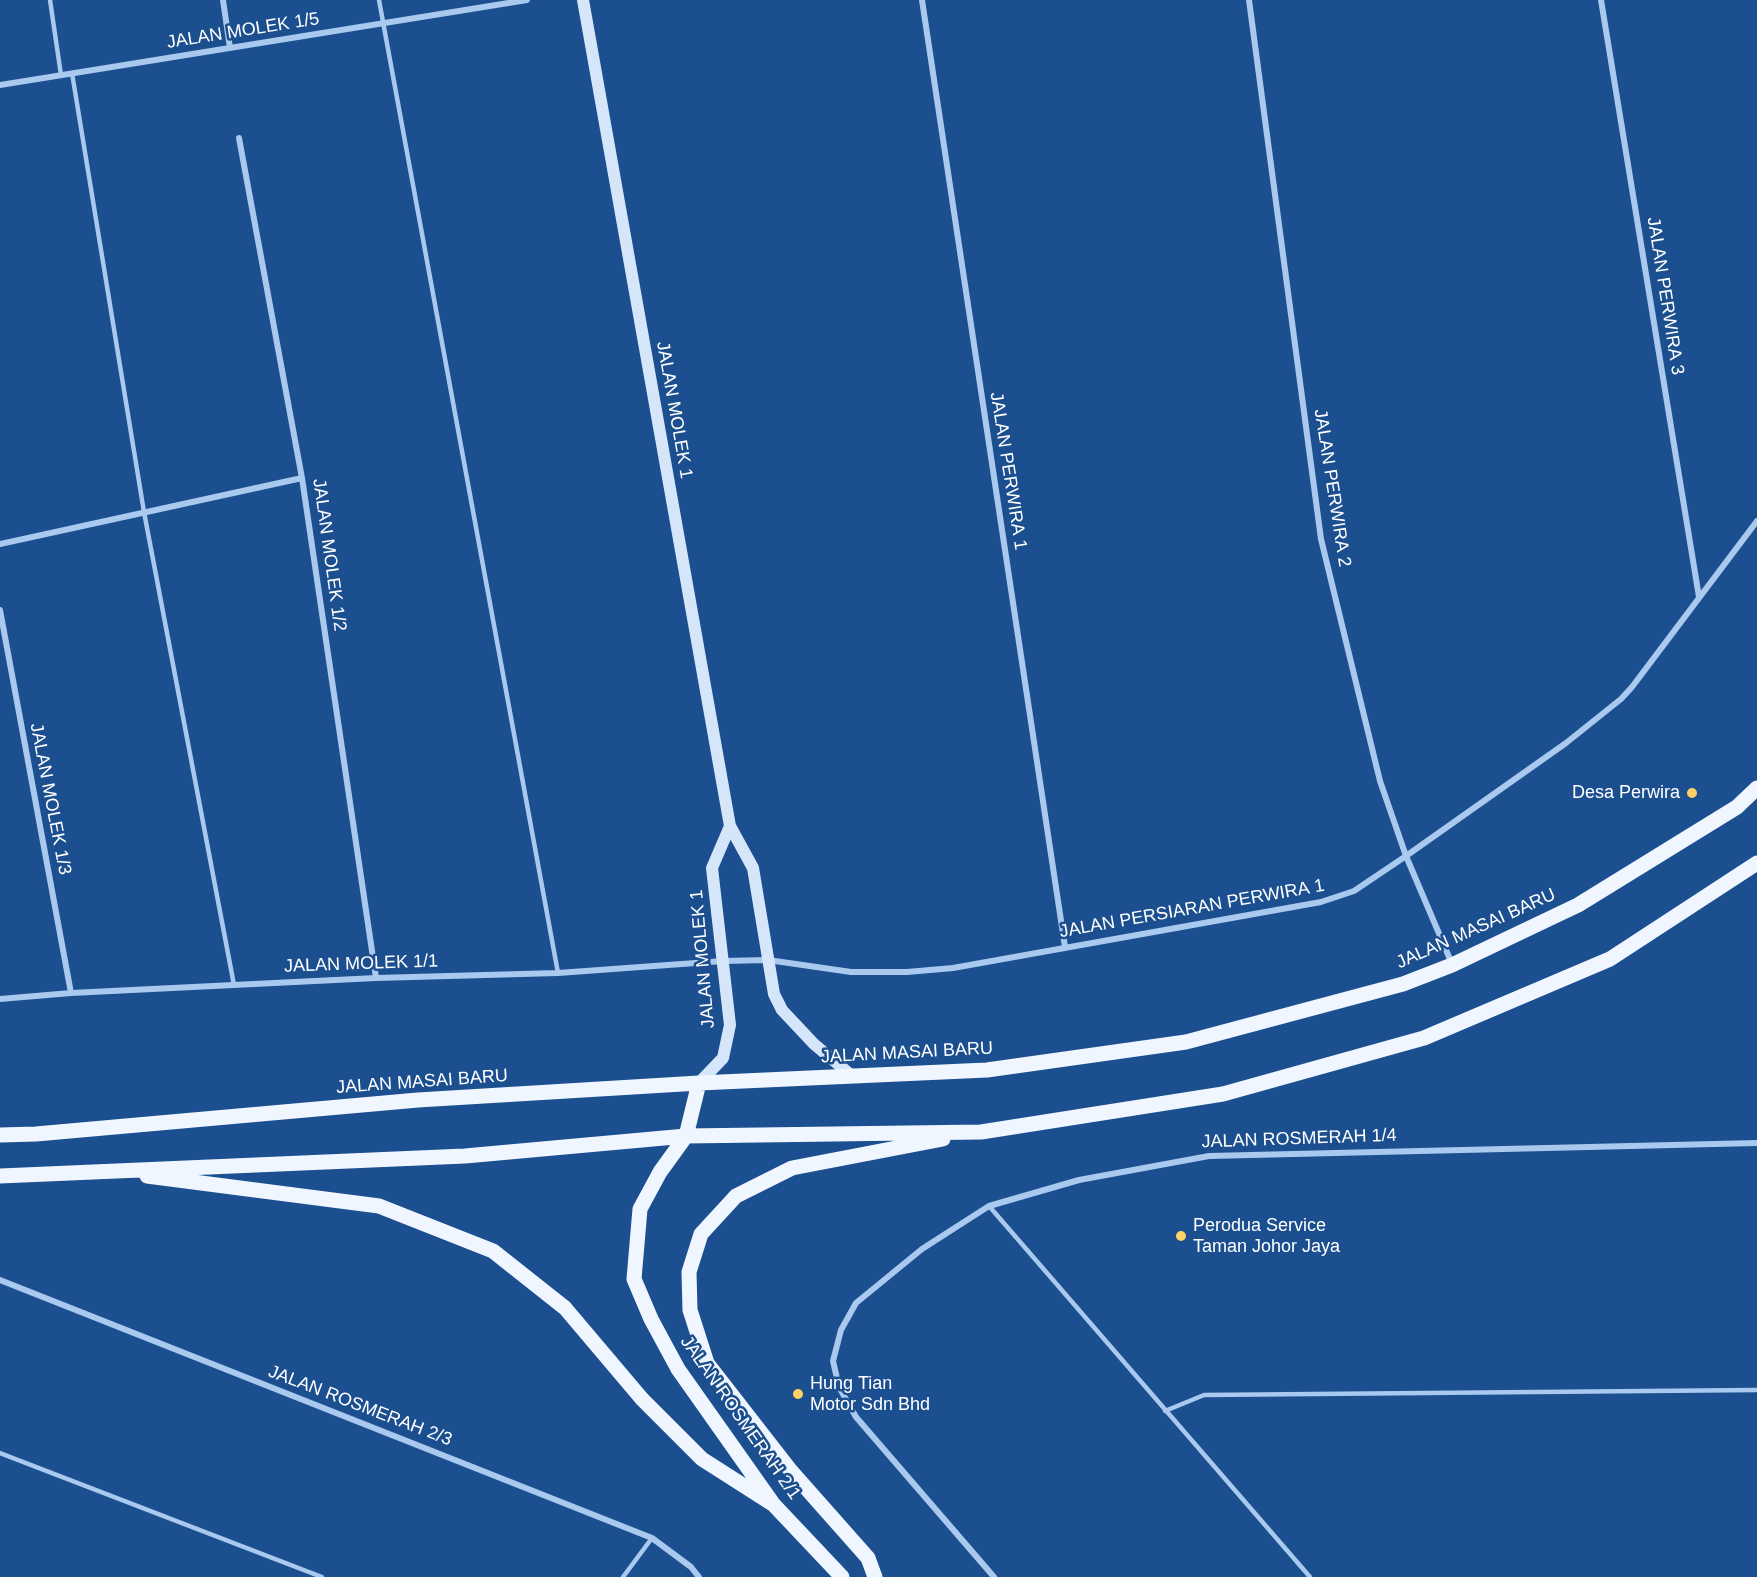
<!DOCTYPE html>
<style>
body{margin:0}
canvas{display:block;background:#1b4f8f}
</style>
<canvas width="1757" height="1577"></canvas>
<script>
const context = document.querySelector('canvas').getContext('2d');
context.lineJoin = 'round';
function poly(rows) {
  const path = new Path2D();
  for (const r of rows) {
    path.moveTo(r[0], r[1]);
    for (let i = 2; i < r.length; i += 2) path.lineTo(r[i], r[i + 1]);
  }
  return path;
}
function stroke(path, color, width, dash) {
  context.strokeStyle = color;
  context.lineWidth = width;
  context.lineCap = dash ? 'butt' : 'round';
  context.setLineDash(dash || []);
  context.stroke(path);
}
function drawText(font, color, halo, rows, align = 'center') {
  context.font = font + ' Helvetica,sans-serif';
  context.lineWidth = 5;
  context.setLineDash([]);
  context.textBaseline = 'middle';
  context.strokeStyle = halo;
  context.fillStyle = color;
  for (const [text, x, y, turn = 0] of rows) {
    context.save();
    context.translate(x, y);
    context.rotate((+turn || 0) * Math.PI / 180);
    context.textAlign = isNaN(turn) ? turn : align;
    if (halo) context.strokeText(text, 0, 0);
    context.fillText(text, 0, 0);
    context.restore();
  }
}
stroke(poly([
 [50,0,61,75],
 [379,0,558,973],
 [72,73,144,512,234,985],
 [989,1206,1310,1577],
 [1165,1411,1204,1395,1757,1390],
 [0,1453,322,1577],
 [623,1577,652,1538]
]), '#a9c9ee', 4.5);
stroke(poly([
 [223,0,230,48],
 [922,0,1065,947],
 [1249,0,1321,539,1380,781,1406,856,1452,964],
 [1601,0,1699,597],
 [0,85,527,0],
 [239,138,302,478,376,978],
 [0,544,302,478],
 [0,610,71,993],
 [0,999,71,993,376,978,558,973,723,961,768,960,851,972,907,972,953,968,1321,902,1354,891,1406,856,1566,743,1621,699,1632,687,1757,521],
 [0,1280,652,1538,691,1567,699,1577],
 [994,1577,856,1417,839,1387,833,1361,841,1330,856,1303,922,1249,989,1206,1079,1180,1209,1156,1757,1143]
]), '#a9c9ee', 6);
stroke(poly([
 [583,0,730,826,753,868,774,994,782,1010,814,1044,851,1075],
 [699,1083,723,1058,730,1025,712,868,730,826]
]), '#d6e6fa', 12);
stroke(poly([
 [699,1083,686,1136,660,1172,640,1209,634,1279,651,1319,678,1369,774,1505,842,1577],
 [0,1135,36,1134,418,1100,699,1083,987,1070,1186,1042,1403,984,1452,965,1578,905,1737,807,1757,788],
 [0,1176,465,1156,686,1136,981,1132,1223,1094,1424,1038,1610,959,1757,863],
 [147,1176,379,1206,493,1251,565,1308,642,1399,702,1459,774,1505],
 [875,1577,868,1558,791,1471,707,1363,690,1310,689,1272,701,1234,736,1196,792,1168,943,1139]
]), '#f0f6ff', 15);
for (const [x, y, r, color] of [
 [1692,793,6,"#ffd166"],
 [1181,1236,6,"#ffd166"],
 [798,1394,6,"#ffd166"]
]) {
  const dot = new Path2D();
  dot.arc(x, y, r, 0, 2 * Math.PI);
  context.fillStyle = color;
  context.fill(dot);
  stroke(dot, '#1b4f8f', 2);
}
drawText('18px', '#fff', '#1b4f8f', [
 ["JALAN MOLEK 1/5",243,31,-9],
 ["JALAN PERWIRA 3",1665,296,81],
 ["JALAN MOLEK 1",674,410,80],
 ["JALAN PERWIRA 1",1008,471,81],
 ["JALAN PERWIRA 2",1332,488,81],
 ["JALAN MOLEK 1/2",329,555,82],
 ["JALAN MOLEK 1/3",50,799,79],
 ["JALAN PERSIARAN PERWIRA 1",1192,909,-10],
 ["JALAN MASAI BARU",1476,929,-24],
 ["JALAN MOLEK 1",703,959,-95],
 ["JALAN MOLEK 1/1",361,964,-2],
 ["JALAN MASAI BARU",907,1053,-3],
 ["JALAN MASAI BARU",422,1082,-4],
 ["JALAN ROSMERAH 1/4",1299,1139,-2],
 ["JALAN ROSMERAH 2/3",360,1406,21],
 ["JALAN ROSMERAH 2/1",740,1418,55]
]);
drawText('18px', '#fff', '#1b4f8f', [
 ["Desa Perwira",1680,793,"right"],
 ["Perodua Service",1193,1226],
 ["Taman Johor Jaya",1193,1247],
 ["Hung Tian",810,1384],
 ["Motor Sdn Bhd",810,1405]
], 'left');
</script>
